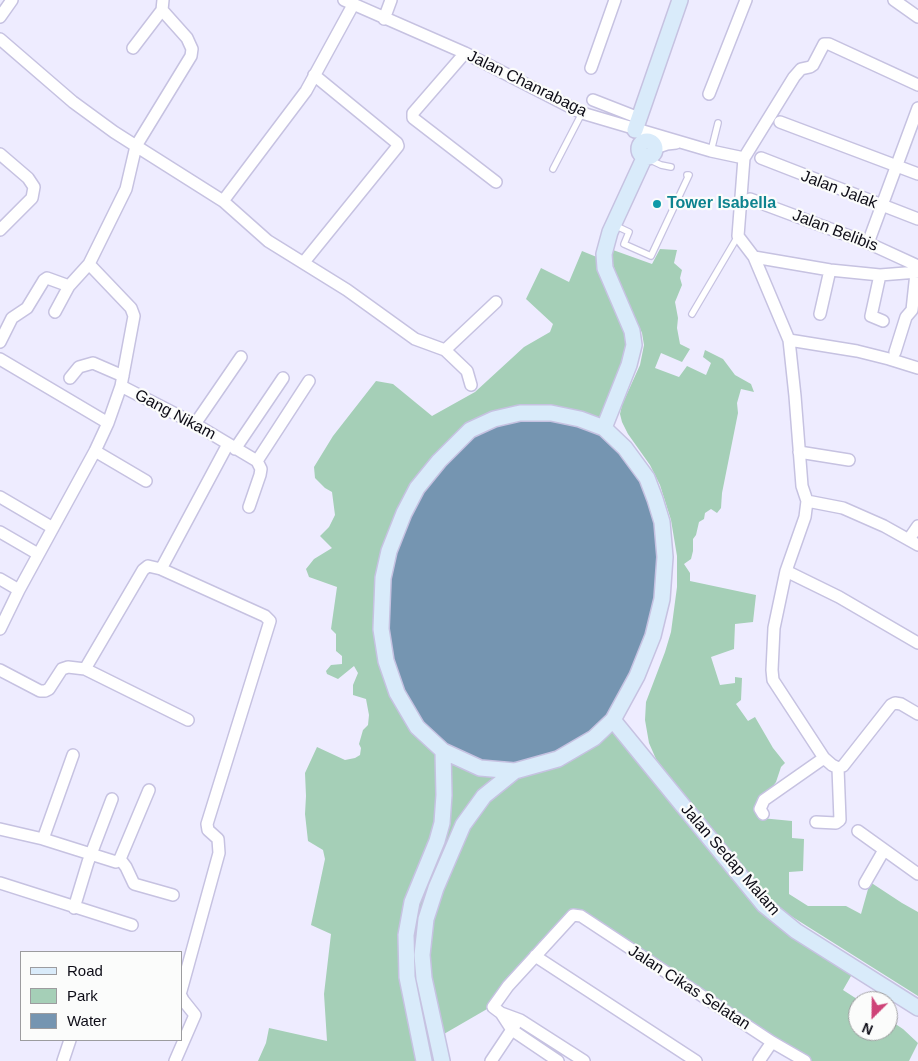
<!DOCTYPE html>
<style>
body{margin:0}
#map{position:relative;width:918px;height:1061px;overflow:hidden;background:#eeecff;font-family:Arial,sans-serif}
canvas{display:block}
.legend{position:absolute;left:20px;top:951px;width:162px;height:90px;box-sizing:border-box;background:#fbfcfb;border:1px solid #9c9c9f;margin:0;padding:6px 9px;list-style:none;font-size:15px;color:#0d0c16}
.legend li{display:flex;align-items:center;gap:10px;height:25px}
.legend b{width:25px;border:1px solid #9c9c9f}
.north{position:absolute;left:848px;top:991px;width:50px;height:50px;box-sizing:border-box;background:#fbfcfb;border:1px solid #9c9c9f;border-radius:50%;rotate:203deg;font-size:14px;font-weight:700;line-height:20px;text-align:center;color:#0d0c16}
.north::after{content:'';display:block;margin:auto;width:18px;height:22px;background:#ce4378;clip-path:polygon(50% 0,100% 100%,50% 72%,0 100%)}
</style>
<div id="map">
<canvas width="918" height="1061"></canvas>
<ul class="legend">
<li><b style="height:6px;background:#d9ebfa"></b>Road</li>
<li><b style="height:14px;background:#a5cfb7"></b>Park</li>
<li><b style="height:14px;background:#7595b1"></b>Water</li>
</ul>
<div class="north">N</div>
</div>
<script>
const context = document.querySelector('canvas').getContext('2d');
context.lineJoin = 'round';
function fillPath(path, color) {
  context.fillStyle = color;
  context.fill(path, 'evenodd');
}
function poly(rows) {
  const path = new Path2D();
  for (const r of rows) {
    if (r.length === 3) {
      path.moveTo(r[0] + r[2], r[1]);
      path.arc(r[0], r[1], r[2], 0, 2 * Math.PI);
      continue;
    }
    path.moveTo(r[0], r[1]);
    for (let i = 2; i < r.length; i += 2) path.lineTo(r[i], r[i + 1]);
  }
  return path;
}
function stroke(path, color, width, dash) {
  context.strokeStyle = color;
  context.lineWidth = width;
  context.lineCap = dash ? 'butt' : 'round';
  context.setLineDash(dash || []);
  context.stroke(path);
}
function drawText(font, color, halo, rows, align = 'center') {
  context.font = font + ' Arial,sans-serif';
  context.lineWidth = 4.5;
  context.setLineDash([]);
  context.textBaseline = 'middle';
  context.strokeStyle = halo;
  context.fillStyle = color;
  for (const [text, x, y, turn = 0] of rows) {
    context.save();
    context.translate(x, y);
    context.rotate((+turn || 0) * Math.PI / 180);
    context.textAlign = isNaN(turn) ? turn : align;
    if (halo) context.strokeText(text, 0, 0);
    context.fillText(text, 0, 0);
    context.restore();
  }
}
fillPath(poly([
 [660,249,677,250,674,263,682,270,680,278,682,285,675,302,678,318,677,328,680,344,690,349,682,362,661,353,655,368,679,377,687,366,706,375,711,363,703,357,705,350,723,359,735,375,751,384,754,392,741,389,737,403,738,413,722,493,721,508,717,513,711,509,705,513,704,519,699,522,696,535,693,539,693,551,691,559,684,564,690,573,690,581,756,595,753,622,735,624,734,649,711,657,720,685,735,683,735,677,742,678,741,700,736,704,748,721,755,717,773,748,785,763,781,767,776,782,756,808,761,818,792,821,792,838,804,839,803,871,789,872,789,894,808,906,846,906,861,914,870,882,902,903,918,912,918,996,783,911,770,899,678,787,656,759,649,743,645,720,646,702,665,652,671,632,677,587,677,556,671,520,660,485,650,465,628,434,622,422,620,414,622,405,640,365,644,345,642,333,616,274,611,257,613,250,652,264],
 [582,251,604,260,632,331,604,428,613,720,764,905,855,969,843,990,860,1001,858,1001,858,1031,888,1031,888,1019,903,1029,918,1043,909,1061,805,1061,574,915,494,1005,437,1038,442,1061,258,1061,266,1043,269,1028,327,1041,324,994,331,934,311,925,325,859,323,850,308,841,305,814,306,796,305,773,317,747,345,760,355,758,360,755,361,748,359,744,363,730,368,725,369,715,366,699,353,695,353,685,358,673,354,666,338,679,327,674,326,671,331,665,342,664,342,656,336,651,336,634,331,629,337,587,309,577,306,569,314,559,332,548,320,536,329,527,335,515,332,492,325,488,315,478,314,467,333,436,376,381,393,384,432,416,475,392,524,347,550,332,553,324,526,299,541,268,569,282]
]), '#a5cfb7');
const water = poly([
 [520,413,604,428,657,505,662,599,613,720,558,759,480,768,417,727,386,661,383,578,404,513,470,430,520,413]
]);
fillPath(water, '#7595b1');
stroke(water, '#566c82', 1);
const lane = poly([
 [711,151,718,123],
 [646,158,661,165,671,167],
 [553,169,582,113],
 [614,225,629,232,624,244,651,256,689,175,687,175],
 [692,314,738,236]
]);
const street = poly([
 [163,0,162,10,187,38,192,49,191,56,136,146,223,201,268,241,347,290,415,339,445,350,467,371,471,385],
 [344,0,465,53,582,113,711,151,744,158],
 [894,0,918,17],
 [0,17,12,0],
 [384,19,391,0],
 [0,39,73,102,114,132,136,146,126,189,89,264,131,308,134,316,121,386,108,423,95,451,19,590,0,629],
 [133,48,162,10],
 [465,53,413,113,413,118,496,182],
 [591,68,615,0],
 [918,85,829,44,824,44,813,65,810,67,801,69,794,77,744,158,738,236,754,257,830,270,880,275,918,272],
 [709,94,746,0],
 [593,100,639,118],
 [780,122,918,174],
 [655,148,667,144,676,143],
 [0,154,28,178,34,187,32,198,0,230],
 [761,158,918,219],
 [750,199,868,243,918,266],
 [223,201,306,91,353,5],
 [868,243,918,108],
 [754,257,789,340,795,396,802,486,807,501,805,517,786,571,774,628,772,670,773,680,824,758,832,765,838,768,843,766,891,705,895,703,901,704,918,714],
 [304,262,398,146,397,143,314,75],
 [880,275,871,316,883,321],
 [55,312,69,286],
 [820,314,830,270],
 [789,340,857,351,889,359,918,368],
 [0,342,12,318,27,308,44,280,47,278,69,286,89,264],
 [445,350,496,302],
 [895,352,906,317,912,310,916,273],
 [0,359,108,423],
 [70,378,79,367,93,363,123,376],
 [121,386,195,424,257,461,309,381],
 [195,424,241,357],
 [235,449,283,378],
 [95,451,146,481],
 [799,452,849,460],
 [0,497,53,528],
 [807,501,843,508,884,526,918,545],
 [249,507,260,475,261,469,257,461],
 [0,532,38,554],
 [909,539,918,526],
 [161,569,228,444],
 [786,571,839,597,918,643],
 [0,579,19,590],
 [85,669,143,570,148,566,161,569,265,616,270,621,207,824,208,830,218,839,219,853,181,991],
 [0,670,40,691,45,691,49,689,62,669,68,667,85,669,188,720],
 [763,814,760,809,764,800,824,758],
 [816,822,836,823,840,820,838,768],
 [0,829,43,839,116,862,120,859,149,790],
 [858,831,918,874],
 [43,839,73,755],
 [120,859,126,867,134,884,173,895],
 [0,883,132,925],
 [865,883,884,850],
 [74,908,88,862,112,799],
 [535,956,696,1061],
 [501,1013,512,1030,558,1061],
 [63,1061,70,1040],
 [175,1061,195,1015,183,1000,181,996],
 [491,1061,515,1025],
 [584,1061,520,1020,501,1013,493,1007,508,986,573,915,581,916,772,1042,805,1061],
 [759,1061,772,1042]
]);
const secondary = poly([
 [635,130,680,0],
 [647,149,8],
 [520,413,551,413,580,419,604,428,625,448,647,478,655,499,662,522,665,557,662,599,653,636,637,676,613,720,594,738,558,759,515,771,480,768,443,751,417,727,397,693,386,661,381,629,383,578,389,551,404,513,417,488,439,461,470,430,494,419,520,413],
 [604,428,629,365,634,345,632,331,605,268,604,254,610,232,645,156],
 [613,720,764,905,796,931,918,1008],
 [424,1061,407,977,406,935,412,902,437,841,442,823,444,795,443,751],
 [442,1061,424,978,422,955,426,919,436,888,463,825,484,796,515,771]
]);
stroke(lane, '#c6c2e1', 8);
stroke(street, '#c6c2e1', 14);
stroke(secondary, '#c6c2e1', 18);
stroke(lane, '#fff', 5.5);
stroke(street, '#fff', 11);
stroke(secondary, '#d9ebfa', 15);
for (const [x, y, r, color] of [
 [657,204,5,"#0f9aa8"]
]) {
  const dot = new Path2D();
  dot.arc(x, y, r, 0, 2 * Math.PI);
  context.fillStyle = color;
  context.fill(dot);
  stroke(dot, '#fbfcfb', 2);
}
drawText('16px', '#0d0c16', '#fbfcfb', [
 ["Jalan Chanrabaga",527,84,26],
 ["Jalan Jalak",839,190,21],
 ["Jalan Belibis",835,231,21],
 ["Gang Nikam",175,415,28],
 ["Jalan Sedap Malam",730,860,49],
 ["Jalan Cikas Selatan",689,988,33]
]);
drawText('bold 16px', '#0d838f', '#fbfcfb', [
 ["Tower Isabella",667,204]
], 'left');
</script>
